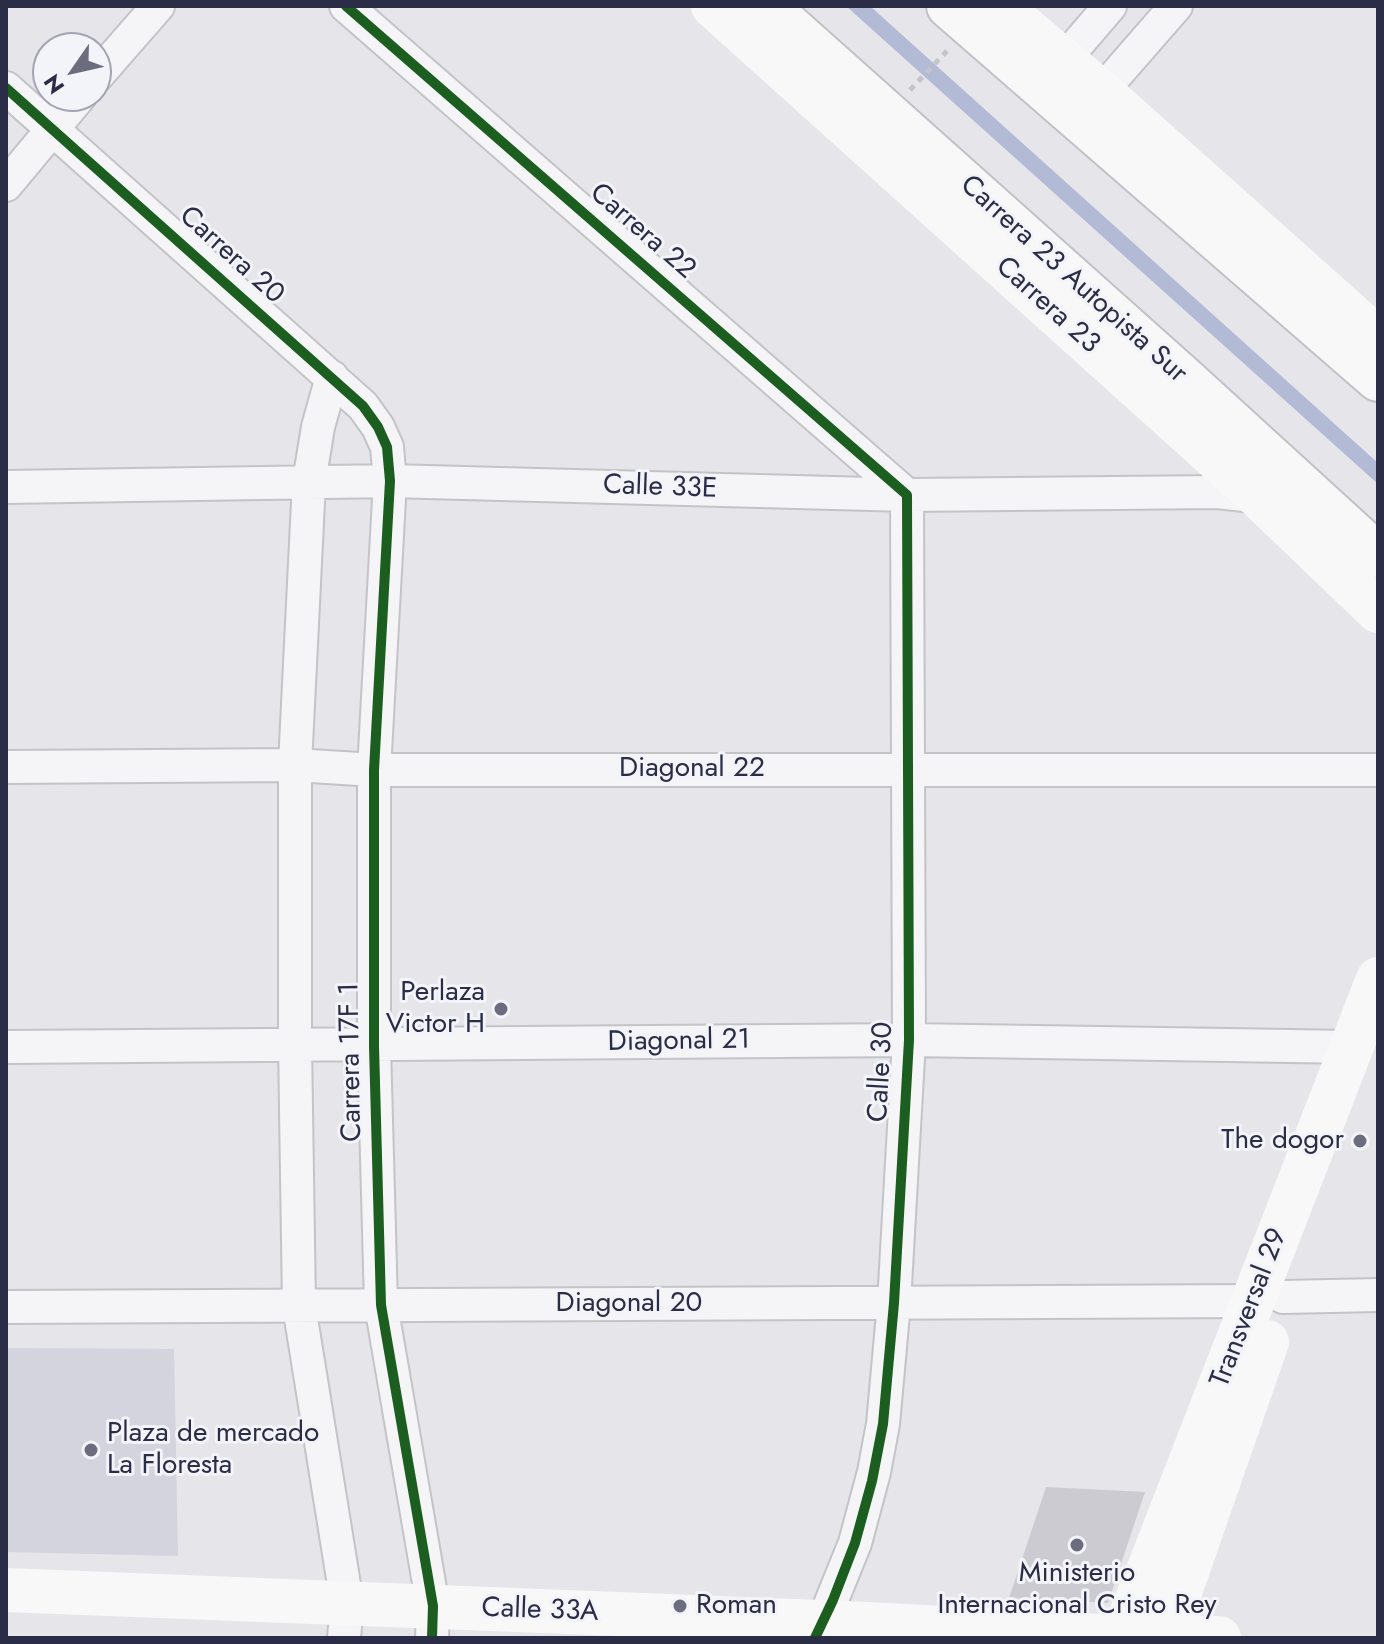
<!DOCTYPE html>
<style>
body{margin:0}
#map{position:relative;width:1384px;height:1644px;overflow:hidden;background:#e5e5ea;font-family:Jost,sans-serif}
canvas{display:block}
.frame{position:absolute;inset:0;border:8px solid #2a2d45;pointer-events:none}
.north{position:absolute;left:32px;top:32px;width:80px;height:80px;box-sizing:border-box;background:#f3f4f9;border:2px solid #a3a4b1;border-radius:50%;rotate:236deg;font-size:22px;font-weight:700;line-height:32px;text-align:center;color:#2a2d45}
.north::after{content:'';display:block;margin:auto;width:28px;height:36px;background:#6b6d7f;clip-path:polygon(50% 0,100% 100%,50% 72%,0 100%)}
</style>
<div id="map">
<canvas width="1384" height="1644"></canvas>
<div class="frame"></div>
<div class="north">N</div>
</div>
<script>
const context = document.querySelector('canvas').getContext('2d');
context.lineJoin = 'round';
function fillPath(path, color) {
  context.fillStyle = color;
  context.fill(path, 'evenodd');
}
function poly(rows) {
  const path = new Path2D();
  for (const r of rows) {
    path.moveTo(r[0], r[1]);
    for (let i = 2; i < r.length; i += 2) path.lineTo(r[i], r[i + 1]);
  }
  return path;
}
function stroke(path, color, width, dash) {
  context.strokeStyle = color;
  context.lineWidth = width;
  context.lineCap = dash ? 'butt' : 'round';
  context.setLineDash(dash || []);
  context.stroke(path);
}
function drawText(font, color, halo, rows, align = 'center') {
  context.font = font + ' Jost,sans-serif';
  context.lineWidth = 6;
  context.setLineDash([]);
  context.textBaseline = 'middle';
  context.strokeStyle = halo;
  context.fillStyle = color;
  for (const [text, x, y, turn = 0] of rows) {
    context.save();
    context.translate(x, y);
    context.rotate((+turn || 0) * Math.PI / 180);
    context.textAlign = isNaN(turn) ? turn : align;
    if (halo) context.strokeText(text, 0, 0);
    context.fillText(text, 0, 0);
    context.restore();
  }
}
fillPath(poly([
 [6,1348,174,1349,178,1556,6,1552]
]), '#d3d4dd');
fillPath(poly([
 [846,6,870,6,1378,463,1378,484]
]), '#b3bad6');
fillPath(poly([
 [1046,1487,1145,1492,1108,1603,1009,1598]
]), '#cbcbd1');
const street = poly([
 [346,6,907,495,909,1040,894,1303,883,1424,874,1472,855,1543,823,1622],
 [1062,62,1110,6],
 [96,77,158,6],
 [6,88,363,406,378,427,387,447,390,481,374,770,374,1046,381,1305,433,1606,432,1638],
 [1101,92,1176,6],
 [6,185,80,96],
 [332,377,318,427,309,482,295,765,295,1043,299,1306,347,1603,344,1638],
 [6,487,390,481,907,495,1217,492,1262,497],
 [6,767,295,765,374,770,1378,770],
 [6,1047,909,1040,1353,1047],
 [1283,1297,1378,1295],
 [6,1307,1253,1301]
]);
const primary = poly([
 [766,6,1185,380,1378,556],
 [949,6,1378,379]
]);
stroke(street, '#c3c3c8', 36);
stroke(primary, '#c1c2c8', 48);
stroke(poly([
 [910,90,947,51]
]), '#c4c4ca', 5, [6, 6]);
stroke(street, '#f5f5f7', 32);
stroke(poly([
 [713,6,1259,497,1378,611],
 [999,6,1101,92,1378,339],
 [6,1590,847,1623,1103,1636,1219,1638],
 [1122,1638,1378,979],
 [1164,1638,1267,1342]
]), '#f8f8f8', 44);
stroke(primary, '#f8f8f8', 44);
stroke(poly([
 [346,6,907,495,909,1040,894,1303,883,1424,872,1481,855,1543,833,1600,815,1638],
 [6,88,363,406,378,427,387,447,390,481,374,770,374,1046,381,1305,433,1606,432,1638]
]), '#1b5e20', 10);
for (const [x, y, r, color] of [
 [501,1009,8,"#6b6d7f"],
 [1360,1141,8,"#6b6d7f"],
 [91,1450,8,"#6b6d7f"],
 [1077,1545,8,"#6b6d7f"],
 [680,1606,8,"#6b6d7f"]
]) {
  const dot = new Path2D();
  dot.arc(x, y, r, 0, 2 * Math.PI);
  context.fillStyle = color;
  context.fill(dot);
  stroke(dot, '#f3f4f9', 3);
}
drawText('28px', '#2a2d45', '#f3f4f9', [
 ["Carrera 22",642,232,41],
 ["Carrera 20",231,256,42],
 ["Carrera 23 Autopista Sur",1073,280,42],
 ["Carrera 23",1047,306,42],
 ["Calle 33E",660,488,2],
 ["Diagonal 22",692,769],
 ["Diagonal 21",679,1042,-1],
 ["Carrera 17F 1",352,1062,-91],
 ["Calle 30",882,1072,-87],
 ["Diagonal 20",629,1304],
 ["Transversal 29",1250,1308,-69],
 ["Calle 33A",540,1611,2]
]);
drawText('28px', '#2a2d45', '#f3f4f9', [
 ["Perlaza",485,993],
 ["Victor H",485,1025],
 ["The dogor",1344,1141],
 ["Plaza de mercado",107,1434,"left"],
 ["La Floresta",107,1466,"left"],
 ["Ministerio",1077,1574,"center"],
 ["Internacional Cristo Rey",1077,1606,"center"],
 ["Roman",696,1606,"left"]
], 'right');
</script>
